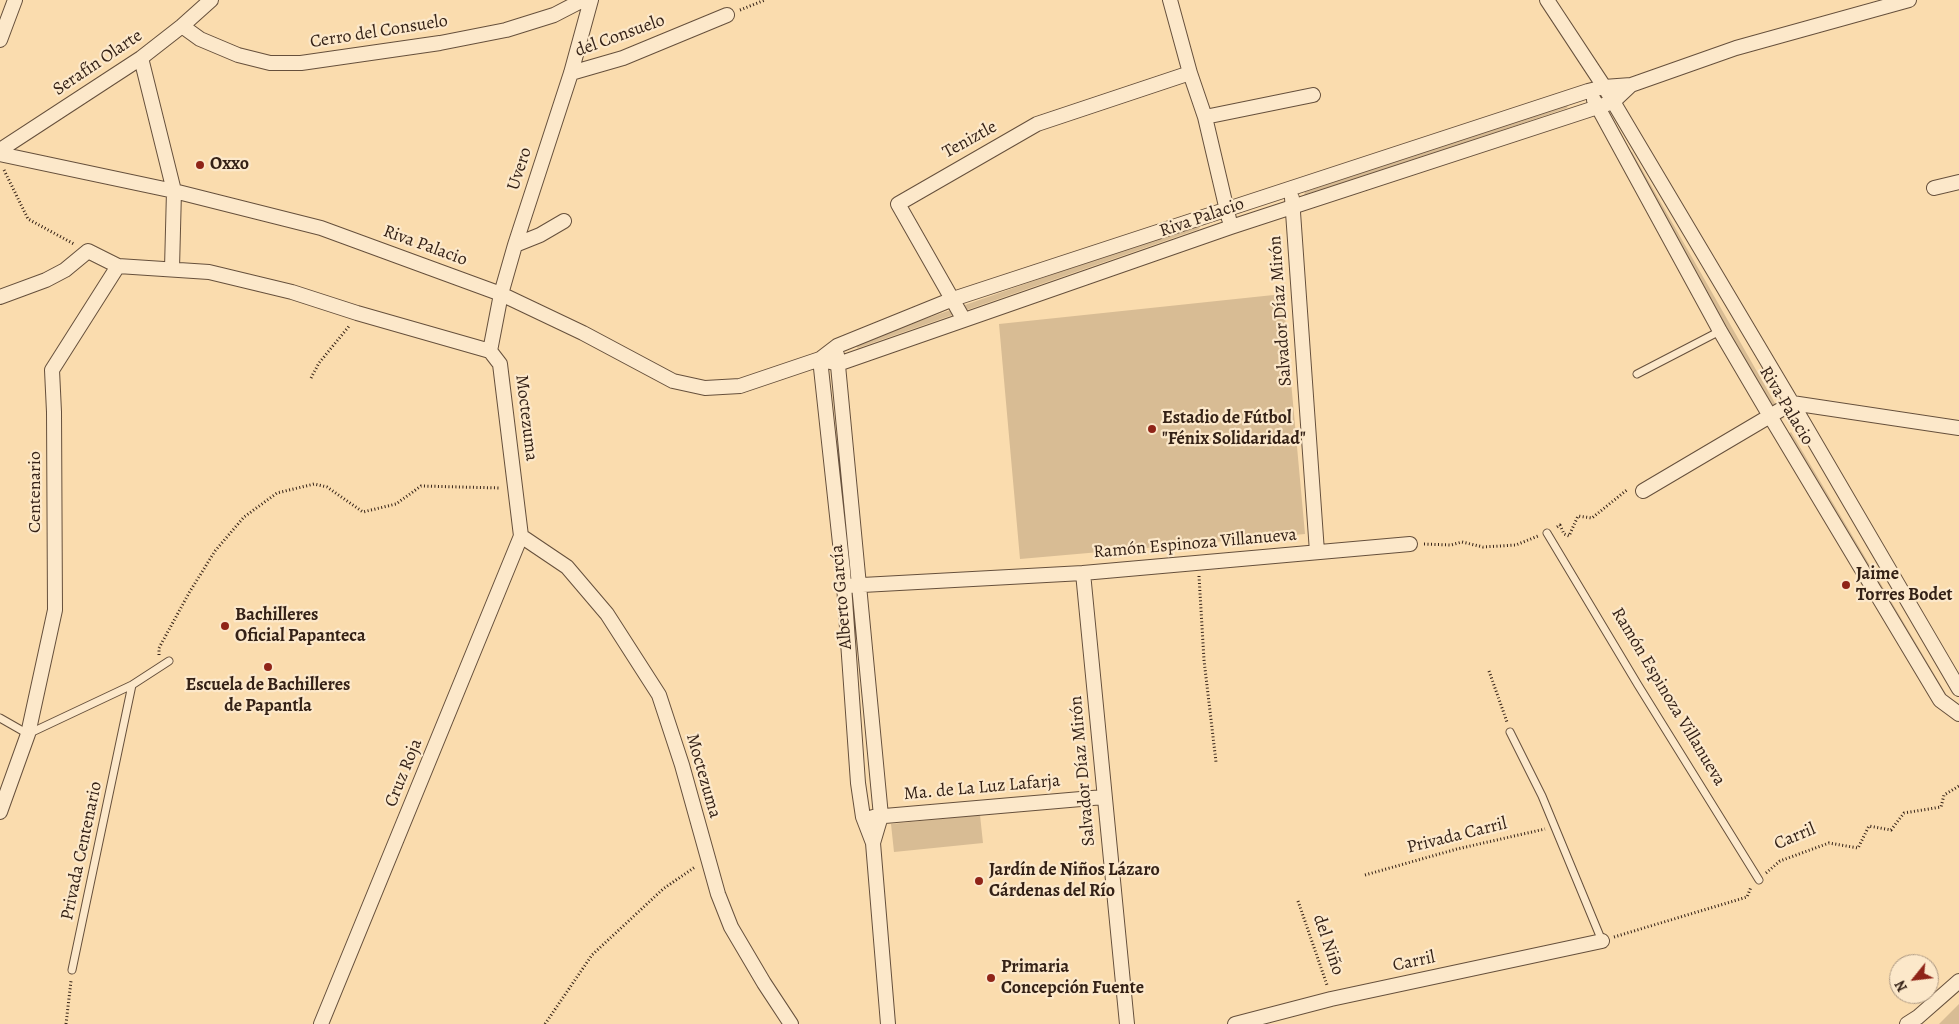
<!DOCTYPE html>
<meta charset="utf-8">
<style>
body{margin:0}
#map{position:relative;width:1959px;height:1024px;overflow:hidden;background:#fadcae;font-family:Alegreya,serif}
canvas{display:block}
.north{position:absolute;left:1889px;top:954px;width:50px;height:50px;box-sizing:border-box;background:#fce8ca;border:1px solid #ac9882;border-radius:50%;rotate:241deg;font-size:14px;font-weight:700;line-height:20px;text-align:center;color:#342116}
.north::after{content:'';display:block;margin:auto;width:18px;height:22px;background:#8f2418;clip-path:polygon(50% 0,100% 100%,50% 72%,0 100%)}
</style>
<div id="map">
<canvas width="1959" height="1024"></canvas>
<div class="north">N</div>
</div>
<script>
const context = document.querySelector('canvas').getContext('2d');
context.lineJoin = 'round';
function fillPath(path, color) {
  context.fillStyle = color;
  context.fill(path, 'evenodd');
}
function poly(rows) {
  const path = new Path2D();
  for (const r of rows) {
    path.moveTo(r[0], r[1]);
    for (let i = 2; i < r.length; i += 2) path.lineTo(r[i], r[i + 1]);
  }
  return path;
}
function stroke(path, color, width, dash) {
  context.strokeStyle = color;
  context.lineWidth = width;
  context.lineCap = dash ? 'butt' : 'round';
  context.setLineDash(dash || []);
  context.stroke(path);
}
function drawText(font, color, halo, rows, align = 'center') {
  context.font = font + ' Alegreya,serif';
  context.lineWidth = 4.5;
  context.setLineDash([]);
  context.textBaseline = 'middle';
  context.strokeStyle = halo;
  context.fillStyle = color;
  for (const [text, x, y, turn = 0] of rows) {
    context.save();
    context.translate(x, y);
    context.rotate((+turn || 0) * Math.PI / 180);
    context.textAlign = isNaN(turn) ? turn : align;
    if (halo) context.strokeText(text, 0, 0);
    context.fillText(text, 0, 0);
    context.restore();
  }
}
fillPath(poly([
 [1565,103,1568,105,1567,108,1307,197,1304,195,1305,192],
 [1628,151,1632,152,1776,405,1772,408,1627,154],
 [1197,224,1200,226,1199,229,858,348,855,346,856,343],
 [1283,294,1305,534,1020,559,999,324],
 [1791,432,1946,694,1946,697,1788,434],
 [980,815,983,843,894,852,891,824],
 [1959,1004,1959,1024,1939,1024]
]), '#d8bc94');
const lane = poly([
 [1637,374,1720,331],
 [1547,533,1638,685,1759,880],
 [0,718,28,734,132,685,169,661],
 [1510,732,1542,796,1602,941],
 [72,970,132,685]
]);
const street = poly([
 [1170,0,1190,73,1205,117,1229,219],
 [1547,0,1605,88,1792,403,1959,689],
 [182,26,200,39,238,55,270,63,301,63,440,43,506,30,554,15,583,0],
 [0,40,15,0],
 [141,58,174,191,172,268],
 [571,73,623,58,727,15],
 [1594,100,1720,331,1770,416,1940,700,1959,714],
 [1205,117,1313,95],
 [0,150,141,58,182,26,211,0],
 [0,154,174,191,321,228,501,294,583,333,673,381,705,388,740,386,820,359,837,346,953,299,1588,91,1604,87,1631,85,1736,48,1909,0],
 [1934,188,1959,182],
 [1292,198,1317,552],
 [515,245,540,235,564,221],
 [0,297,46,280,65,270,88,251,118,266,209,272,292,292,357,313,490,351,500,364,521,536,567,567,607,614,659,695,682,765,718,894,731,927,764,983,791,1024],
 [964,320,898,204,1037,124,1190,73],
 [490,351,501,294,515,245,571,73,591,0],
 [837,355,881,816,873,843],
 [820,359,838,364,1231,227,1613,102,1631,85],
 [820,359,843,571,858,783,863,817,873,843,888,1024],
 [1643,491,1792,403,1959,428],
 [1083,573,1127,1024],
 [844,586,1083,573,1410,544],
 [0,812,28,734,55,610,54,412,52,370,118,266],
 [873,817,1104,797],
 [321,1024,521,536],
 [1235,1024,1331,999,1602,941],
 [1907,1024,1918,1017,1959,981]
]);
stroke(lane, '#66503c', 9);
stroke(street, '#66503c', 16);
stroke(poly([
 [740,10,765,0],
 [4,170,28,219,74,244],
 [311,378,319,363,350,325],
 [1557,527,1560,525,1564,534,1569,536,1578,516,1592,518,1628,489],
 [1424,544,1451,545,1462,542,1483,547,1516,545,1538,536],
 [1199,576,1204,660,1216,762],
 [159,655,159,648,189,593,215,551,244,517,277,493,314,484,327,487,363,512,396,504,421,486,500,488],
 [1489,671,1507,722],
 [1766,873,1780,861,1829,843,1858,848,1869,826,1891,830,1904,813,1941,807,1944,795,1959,786],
 [1365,875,1457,849,1545,829],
 [1298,901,1327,985],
 [1614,937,1747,897,1751,887],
 [66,1024,71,981],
 [545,1024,592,955,663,889,695,867]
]), '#342116', 3, [1, 2.5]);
stroke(lane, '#fce8ca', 7);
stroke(street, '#fce8ca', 14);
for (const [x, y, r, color] of [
 [200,165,5,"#8f2418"],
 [1152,429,5,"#8f2418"],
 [1846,585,5,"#8f2418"],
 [225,626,5,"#8f2418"],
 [268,667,5,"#8f2418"],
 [979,881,5,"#8f2418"],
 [991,978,5,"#8f2418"]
]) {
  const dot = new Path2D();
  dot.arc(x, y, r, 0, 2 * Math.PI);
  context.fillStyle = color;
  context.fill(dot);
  stroke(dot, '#fce8ca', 2);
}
drawText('18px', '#342116', '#fce8ca', [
 ["Cerro del Consuelo",379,32,-9],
 ["del Consuelo",620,36,-20],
 ["Serafín Olarte",98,63,-34],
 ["Teniztle",970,140,-29],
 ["Uvero",520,169,-72],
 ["Riva Palacio",1202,218,-19],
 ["Riva Palacio",425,246,20],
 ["Salvador Díaz Mirón",1281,311,-94],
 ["Riva Palacio",1786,406,59],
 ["Moctezuma",526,418,83],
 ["Centenario",36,492,-90],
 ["Ramón Espinoza Villanueva",1195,544,-5],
 ["Alberto García",842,597,-95],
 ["Ramón Espinoza Villanueva",1668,697,59],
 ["Salvador Díaz Mirón",1083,771,-95],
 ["Cruz Roja",404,773,-68],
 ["Moctezuma",703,776,74],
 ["Ma. de La Luz Lafarja",982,788,-5],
 ["Privada Carril",1457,836,-14],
 ["Carril",1795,837,-23],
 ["Privada Centenario",82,851,-78],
 ["del Niño",1328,945,71],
 ["Carril",1414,962,-12]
]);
drawText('bold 18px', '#342116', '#fce8ca', [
 ["Oxxo",210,165],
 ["Estadio de Fútbol",1162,419],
 ["\"Fénix Solidaridad\"",1162,440],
 ["Jaime",1856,575],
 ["Torres Bodet",1856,596],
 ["Bachilleres",235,616],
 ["Oficial Papanteca",235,637],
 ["Escuela de Bachilleres",268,686,"center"],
 ["de Papantla",268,707,"center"],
 ["Jardín de Niños Lázaro",989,871],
 ["Cárdenas del Río",989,892],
 ["Primaria",1001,968],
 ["Concepción Fuente",1001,989]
], 'left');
</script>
